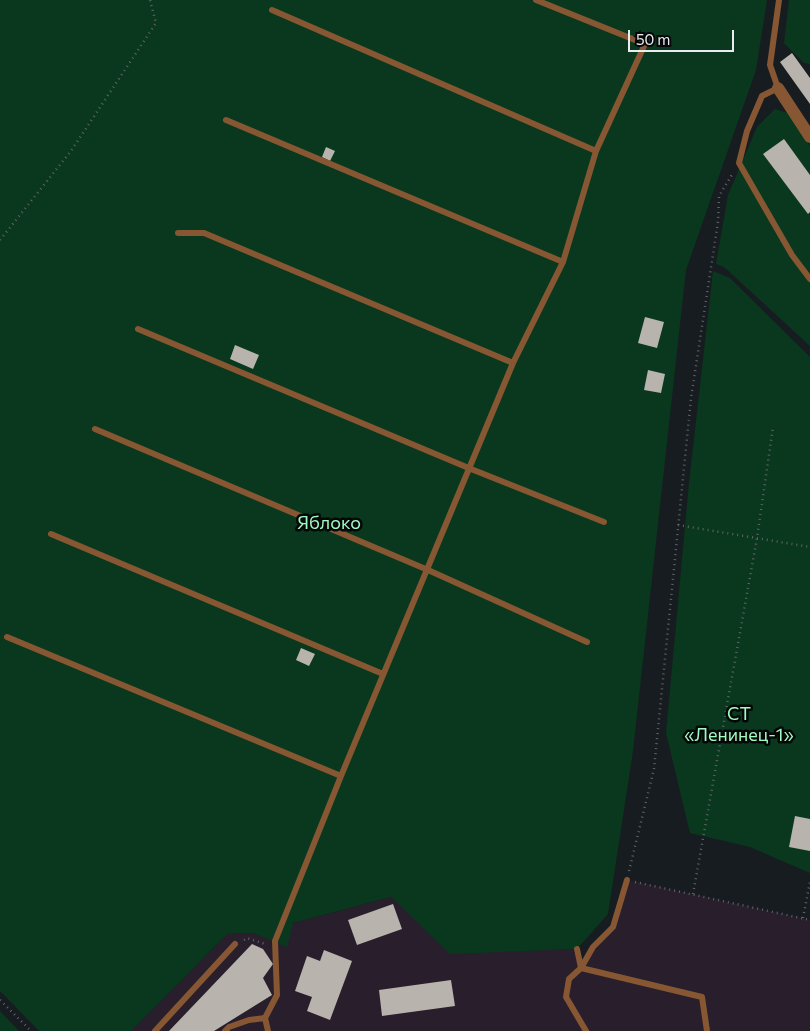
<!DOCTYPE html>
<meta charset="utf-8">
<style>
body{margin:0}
#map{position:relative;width:810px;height:1031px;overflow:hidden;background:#171c20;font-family:Commissioner,sans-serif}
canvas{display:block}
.scale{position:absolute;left:628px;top:30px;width:106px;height:22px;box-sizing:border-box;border:2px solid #eaedf0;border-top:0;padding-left:6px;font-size:15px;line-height:18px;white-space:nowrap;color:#eaedf0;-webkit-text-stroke:4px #050608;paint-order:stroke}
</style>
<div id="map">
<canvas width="810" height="1031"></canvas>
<div class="scale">50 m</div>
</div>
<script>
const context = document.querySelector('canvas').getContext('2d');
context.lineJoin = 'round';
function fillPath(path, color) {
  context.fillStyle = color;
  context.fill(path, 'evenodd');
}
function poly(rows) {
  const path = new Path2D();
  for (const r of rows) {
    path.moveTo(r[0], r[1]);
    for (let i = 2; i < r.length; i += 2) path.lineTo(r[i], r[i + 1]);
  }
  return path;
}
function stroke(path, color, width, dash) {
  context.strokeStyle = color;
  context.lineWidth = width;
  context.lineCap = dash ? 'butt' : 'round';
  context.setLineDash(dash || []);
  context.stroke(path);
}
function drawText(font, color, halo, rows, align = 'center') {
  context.font = font + ' Commissioner,sans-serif';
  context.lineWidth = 5;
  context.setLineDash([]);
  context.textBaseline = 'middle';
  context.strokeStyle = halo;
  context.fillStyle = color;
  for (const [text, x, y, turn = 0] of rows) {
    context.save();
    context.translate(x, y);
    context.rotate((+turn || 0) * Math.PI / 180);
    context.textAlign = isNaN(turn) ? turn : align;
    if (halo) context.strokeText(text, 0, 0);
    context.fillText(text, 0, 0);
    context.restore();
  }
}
fillPath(poly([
 [627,880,810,920,810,1031,131,1031,227,934,253,933,275,941,293,923,391,897,450,953,577,949,581,967,593,947,613,927]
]), '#281e2c');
fillPath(poly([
 [0,0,767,0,756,70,686,270,633,751,608,914,577,949,450,954,391,897,293,923,287,947,253,933,227,934,131,1031,39,1031,0,991],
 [789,0,810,0,810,64,804,63,784,43],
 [775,109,788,113,810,146,810,346,724,267,716,264,728,195,757,127],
 [713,271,730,278,810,357,810,873,750,847,690,833,666,733,689,483],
 [0,1011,19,1031,0,1031]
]), '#09381e');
fillPath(poly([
 [792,53,810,78,810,104,780,62],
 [784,139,810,175,810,212,808,214,763,154],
 [326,147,335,151,330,161,322,157],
 [645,317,664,322,657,348,638,343],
 [235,345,259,355,253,369,230,359],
 [648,370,665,374,661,393,644,390],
 [301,648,315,654,309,666,296,660],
 [795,816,810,819,810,851,789,847],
 [393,904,402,929,357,945,348,920],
 [252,944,263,949,273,964,263,978,272,995,214,1031,169,1031],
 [324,950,352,961,330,1020,307,1011,312,997,295,991,307,956,320,961],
 [451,980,455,1006,382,1016,379,990]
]), '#b8b3ad');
stroke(poly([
 [0,240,71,151,156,23,150,0],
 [678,525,810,547],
 [629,871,654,769,691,398,718,222,719,196,733,173],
 [635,882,810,920],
 [693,894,757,538,773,427],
 [803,918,810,882],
 [244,940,247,938,265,944],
 [0,1000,31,1031]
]), '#606468', 2.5, [1, 4]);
stroke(poly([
 [779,0,770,65,778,88,762,96,747,131,739,163,792,255,810,279],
 [272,10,596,151],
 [226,120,563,262],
 [178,233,204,233,513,363],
 [138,329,471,469,604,522],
 [95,429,428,570,587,642],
 [51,534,383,674],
 [7,637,341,776],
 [577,949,581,968],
 [581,968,702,997,707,1031],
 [155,1031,235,944],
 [225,1031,229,1027,249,1020,265,1018],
 [268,1031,265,1018,277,995,275,941,341,776,513,363,563,262,596,151,645,44,536,0],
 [586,1031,566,997,569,979,581,968,593,947,613,927,627,880]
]), '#865732', 6);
stroke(poly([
 [778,88,810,137]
]), '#865732', 12);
drawText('18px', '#9ffbbf', '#050608', [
 ["Яблоко",329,523],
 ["СТ",739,714],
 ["«Ленинец-1»",739,735]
]);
</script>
